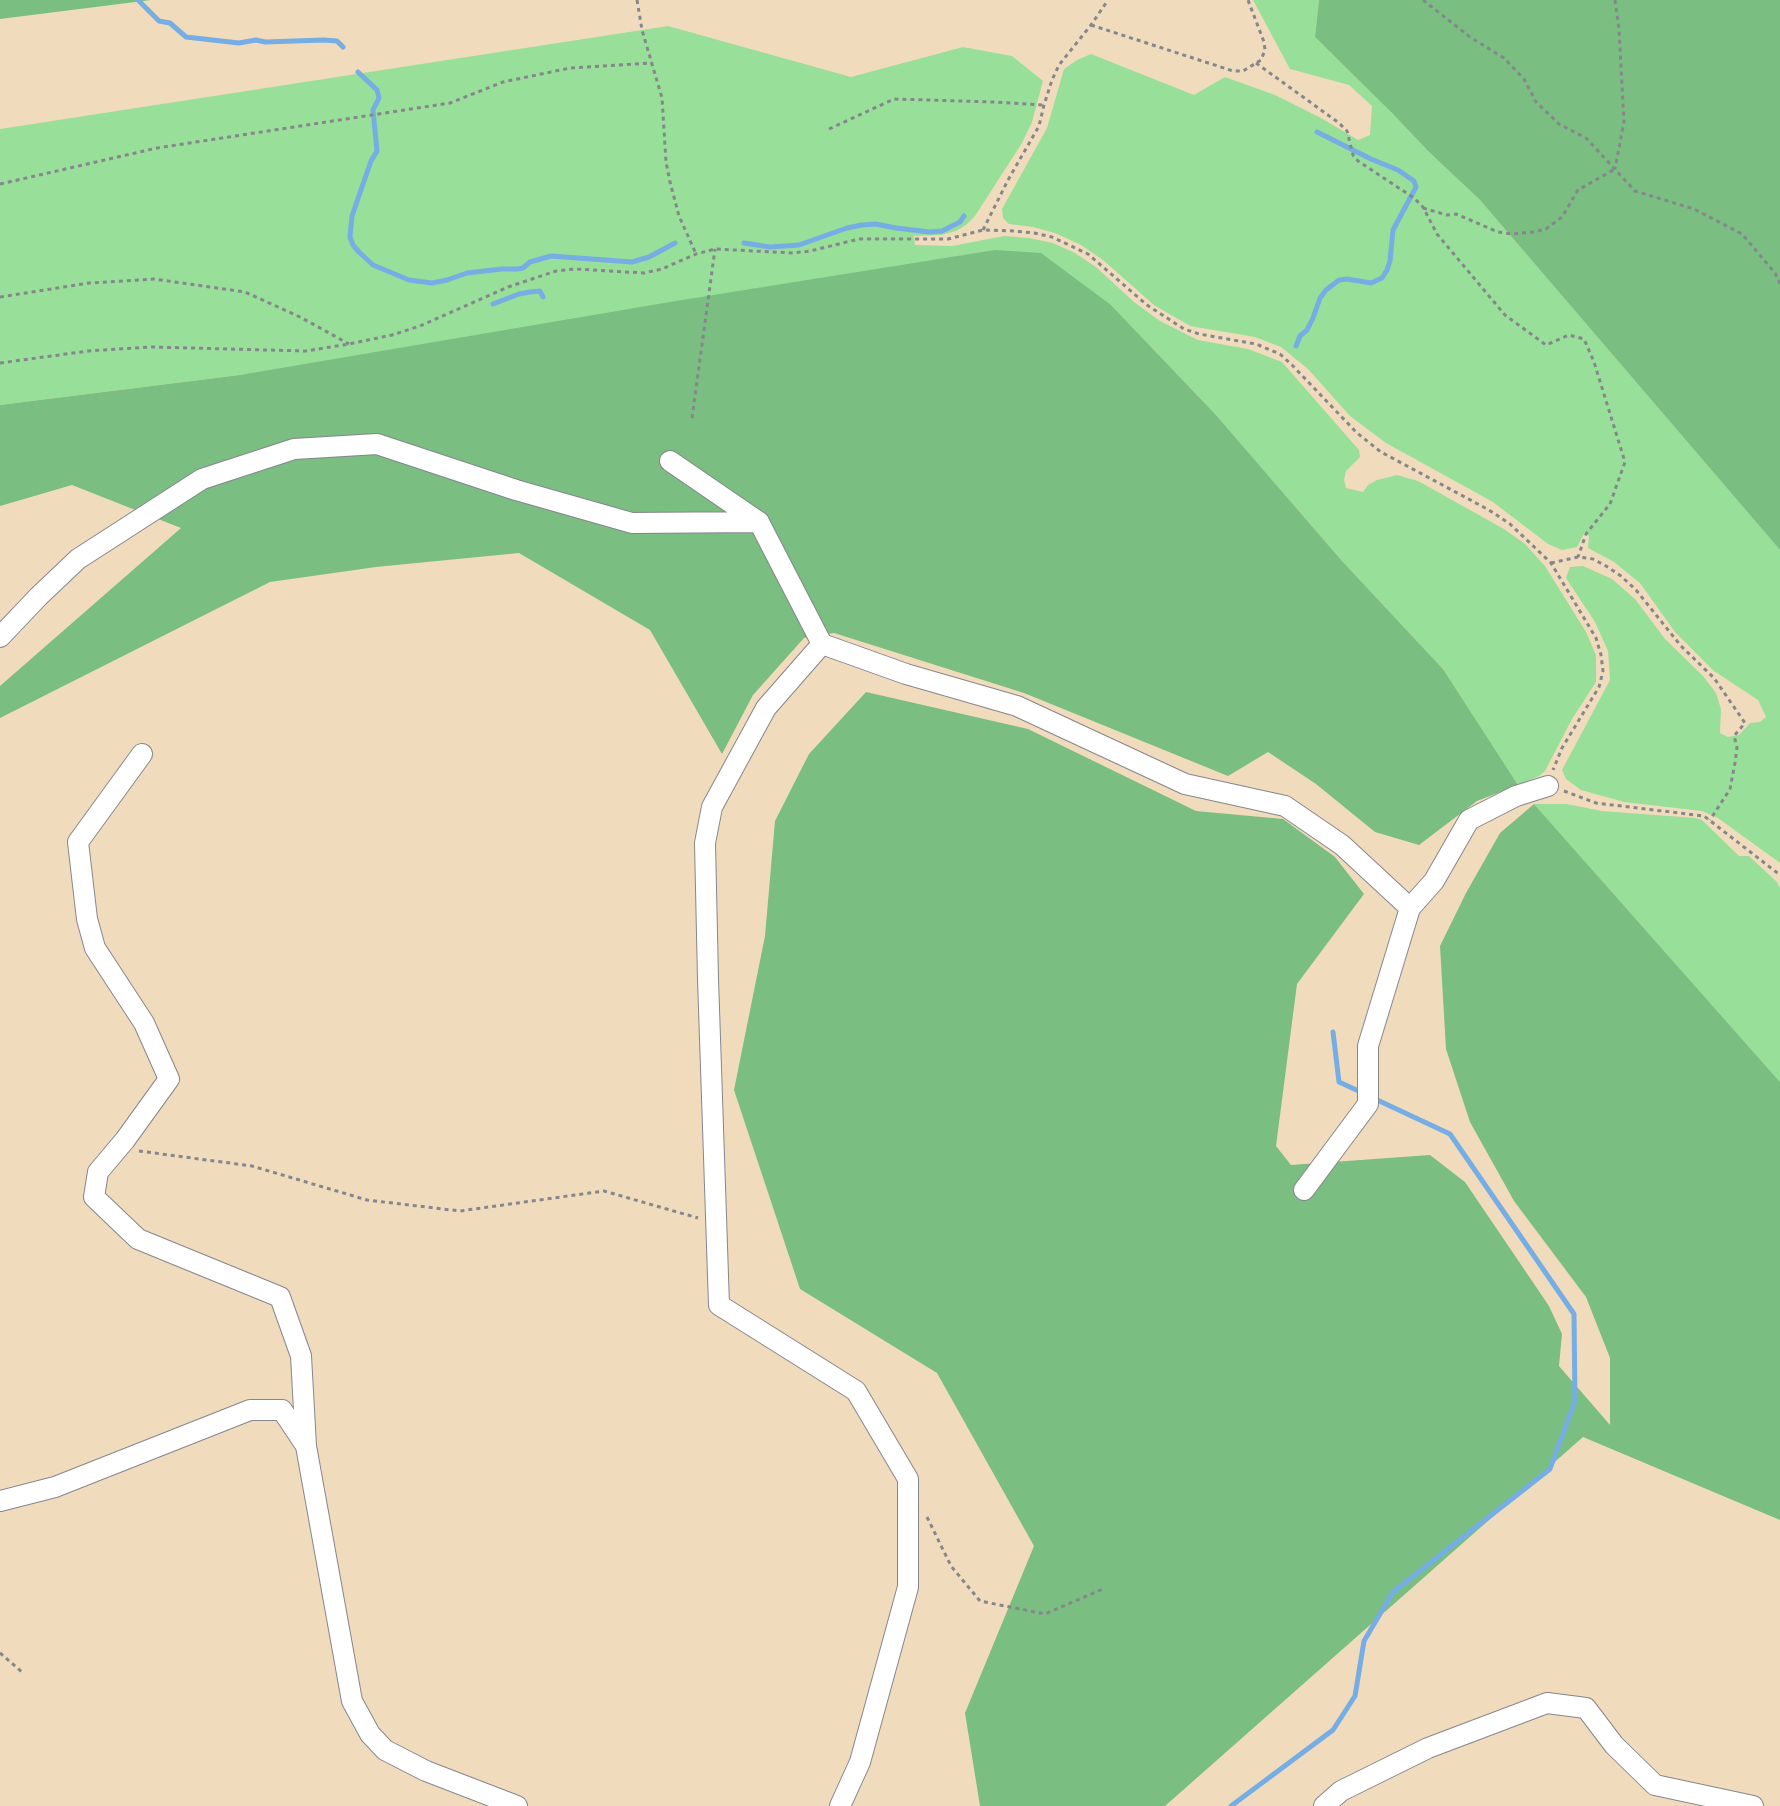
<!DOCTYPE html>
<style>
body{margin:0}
canvas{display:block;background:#f0dcbc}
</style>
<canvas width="1780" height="1806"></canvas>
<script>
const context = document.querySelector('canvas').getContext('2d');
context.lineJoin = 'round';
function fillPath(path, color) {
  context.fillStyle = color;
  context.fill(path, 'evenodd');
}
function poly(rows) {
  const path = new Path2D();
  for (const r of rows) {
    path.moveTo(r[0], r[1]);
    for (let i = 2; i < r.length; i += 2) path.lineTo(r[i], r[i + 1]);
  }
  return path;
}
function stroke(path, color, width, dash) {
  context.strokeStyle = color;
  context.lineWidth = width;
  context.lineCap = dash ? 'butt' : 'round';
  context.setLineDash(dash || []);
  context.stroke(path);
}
fillPath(poly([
 [1253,0,1319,0,1315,37,1393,114,1428,151,1480,200,1780,550,1780,863,1718,818,1702,811,1624,802,1581,790,1566,779,1562,770,1610,680,1608,651,1595,622,1566,578,1570,567,1583,566,1612,579,1635,599,1665,639,1703,676,1716,693,1721,709,1720,733,1728,737,1739,735,1750,723,1760,722,1766,717,1758,700,1714,671,1675,632,1640,583,1614,562,1588,548,1589,536,1585,532,1577,547,1562,550,1548,544,1493,502,1386,443,1350,416,1308,369,1281,347,1255,337,1190,326,1154,305,1103,260,1081,245,1055,233,1033,227,1009,224,1003,218,1002,209,1047,128,1064,69,1077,60,1091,54,1194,95,1225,77,1275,95,1321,118,1358,140,1370,135,1372,106,1349,85,1290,69],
 [668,26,851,77,963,47,1012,56,1043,81,1032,122,1022,143,975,216,966,225,956,231,941,235,914,236,915,245,952,246,1004,236,1029,238,1053,243,1075,253,1096,267,1134,302,1160,321,1198,340,1248,349,1282,362,1359,450,1360,457,1346,471,1344,480,1346,488,1363,492,1368,485,1377,480,1397,475,1418,481,1504,529,1525,544,1545,566,1586,632,1596,655,1596,682,1572,719,1545,771,1539,776,1518,785,1443,669,1342,561,1216,415,1111,305,240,375,0,405,0,129],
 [1534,804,1566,804,1602,811,1695,818,1702,820,1739,856,1749,856,1777,882,1780,888,1780,1082]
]), '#98df99');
fillPath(poly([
 [0,0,151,0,0,19],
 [1319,0,1780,0,1780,550,1480,200,1428,151,1393,114,1315,37],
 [995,250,1041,253,1111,305,1216,415,1342,561,1443,669,1518,785,1477,801,1419,845,1375,832,1316,784,1268,752,1228,776,1024,693,834,633,804,638,753,695,722,754,650,630,519,553,376,567,270,582,0,718,0,686,181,528,72,485,0,506,0,405,240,375,676,301],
 [866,692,1028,729,1196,811,1283,819,1335,857,1364,894,1297,984,1276,1146,1291,1165,1430,1155,1465,1182,1549,1306,1562,1334,1559,1366,1610,1425,1610,1358,1586,1297,1514,1201,1470,1122,1446,1049,1440,946,1466,893,1500,833,1534,804,1780,1082,1780,1520,1583,1437,1165,1806,980,1806,965,1713,1034,1546,937,1373,800,1289,734,1090,765,936,775,821,809,754]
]), '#7abe81');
stroke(poly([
 [138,0,159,21,170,23,186,37,239,43,256,40,265,42,324,40,337,41,343,47],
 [358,72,377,90,379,98,373,110,377,151,371,161,352,216,350,237,353,245,359,252,373,265,409,280,432,283,447,280,467,273,502,269,518,269,523,268,530,262,551,256,632,262,649,257,675,243],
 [744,243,770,247,799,245,847,228,862,225,876,224,896,228,930,232,942,231,960,222,964,216],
 [493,304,519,294,530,292,540,291,543,297],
 [1296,346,1300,336,1307,330,1313,318,1320,298,1326,290,1339,280,1347,279,1371,283,1382,278,1387,270,1390,261,1393,230,1416,187,1414,181,1398,170,1371,159,1317,132],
 [1333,1032,1339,1082,1363,1093],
 [1231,1806,1333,1730,1355,1696,1364,1641,1393,1592,1550,1469,1575,1401,1574,1314,1450,1134,1373,1098]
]), '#77ade5', 5);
const minor = poly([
 [670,461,759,522],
 [0,637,39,596,78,559,202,479,294,449,377,444,516,490,632,523,759,522,822,644,906,674,1017,706,1185,784,1285,806,1342,845,1410,908,1434,881,1469,820,1516,796,1548,786],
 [822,644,766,708,712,807,705,843,708,979,719,1305,856,1391,908,1479,908,1587,860,1762,840,1806],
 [142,754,78,842,87,919,95,948,144,1023,169,1079,125,1140,98,1172,94,1197,138,1239,280,1297,301,1356,306,1446],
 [1304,1190,1368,1104,1368,1046,1410,908],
 [0,1501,55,1487,250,1410,282,1410,306,1446,352,1701,370,1734,385,1750,426,1771,517,1806],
 [1324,1806,1341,1791,1428,1748,1547,1703,1586,1708,1614,1745,1655,1785,1753,1806]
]);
stroke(minor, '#86868d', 22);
stroke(poly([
 [637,0,642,30,662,98,666,162,670,182,679,216,696,254],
 [1423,0,1470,37,1504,58,1524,79,1536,102,1559,124,1586,138,1635,191,1694,209,1742,234,1775,273,1780,284],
 [1615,0,1619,29,1624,122,1615,169],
 [1091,25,1233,71,1243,71,1261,60,1265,50,1264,42,1248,0],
 [1256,63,1339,123,1347,131,1353,155,1358,161,1414,198,1423,207,1437,234,1505,315,1546,345,1569,335,1584,339,1594,362,1625,462,1610,504,1586,534,1578,557],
 [829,129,894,99,993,102,1044,105],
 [0,184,157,148,450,103,503,82,570,68,652,63],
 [1423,208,1447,215,1456,214,1498,232,1512,234,1534,232,1546,229,1562,217,1578,190,1615,169],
 [983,230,1008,180,1039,126,1044,105,1052,80,1059,65,1091,25,1108,0],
 [0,297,89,283,154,279,245,292,300,317,349,344],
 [0,363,88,351,152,347,306,351,349,344,392,335,420,326,508,287,556,271,575,269,644,273,662,269,696,254,715,249,793,253,810,251,859,239,948,239,983,230,1014,231,1034,233,1052,237,1088,254,1147,305,1184,329,1199,334,1256,344,1280,354,1292,365,1357,433,1381,452,1489,510,1510,524,1551,563,1596,638,1601,655,1603,671,1599,687,1562,748,1553,770],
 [692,418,715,249],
 [1551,563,1578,557,1593,559,1606,566,1621,576,1636,590,1681,646,1714,678,1745,723,1734,736,1737,747,1735,763,1730,789,1710,820],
 [1564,791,1596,803,1704,816,1780,875],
 [139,1151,252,1166,367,1200,460,1211,604,1191,698,1218],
 [927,1517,951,1566,980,1601,1045,1614,1103,1589],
 [0,1653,22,1672]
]), '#86868d', 3, [4, 4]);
stroke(minor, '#fff', 20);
</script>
